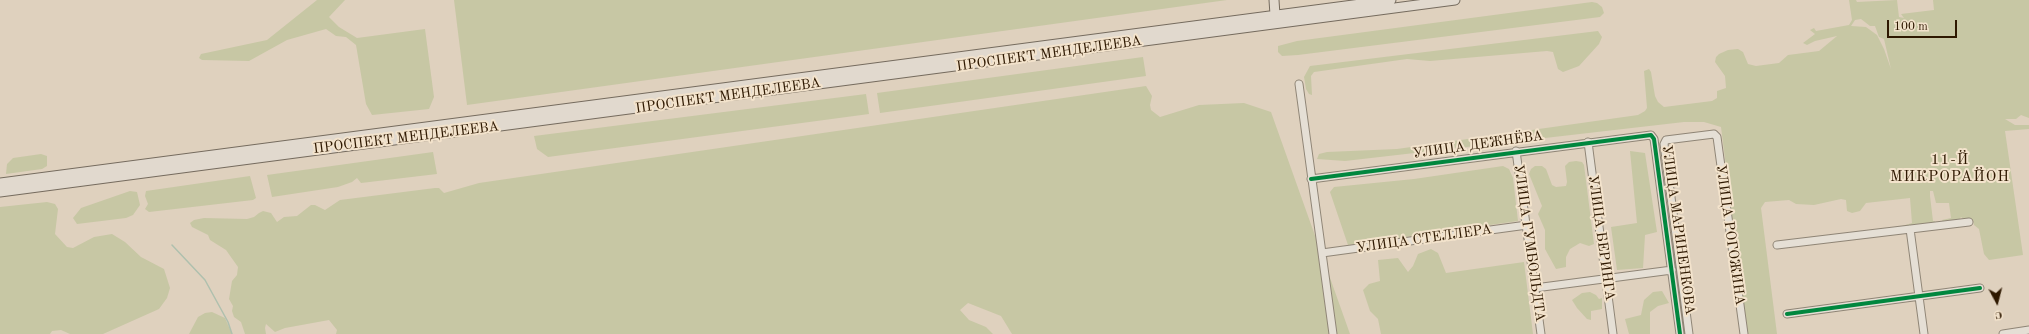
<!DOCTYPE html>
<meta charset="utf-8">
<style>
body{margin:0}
#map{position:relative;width:2029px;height:334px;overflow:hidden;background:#dfd1be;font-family:"Old Standard TT",serif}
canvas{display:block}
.north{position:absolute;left:1977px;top:282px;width:40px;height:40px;-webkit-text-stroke:3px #f3e3cc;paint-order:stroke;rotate:173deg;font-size:11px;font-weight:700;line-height:16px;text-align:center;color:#2e1800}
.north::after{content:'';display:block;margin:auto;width:14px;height:18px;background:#2e1800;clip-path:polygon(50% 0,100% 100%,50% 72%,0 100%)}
.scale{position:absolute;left:1887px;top:20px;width:70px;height:18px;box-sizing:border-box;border:2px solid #2e1800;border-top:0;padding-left:5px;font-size:12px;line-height:14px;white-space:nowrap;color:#2e1800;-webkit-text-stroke:3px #f3e3cc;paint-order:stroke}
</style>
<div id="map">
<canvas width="2029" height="334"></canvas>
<div class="north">С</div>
<div class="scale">100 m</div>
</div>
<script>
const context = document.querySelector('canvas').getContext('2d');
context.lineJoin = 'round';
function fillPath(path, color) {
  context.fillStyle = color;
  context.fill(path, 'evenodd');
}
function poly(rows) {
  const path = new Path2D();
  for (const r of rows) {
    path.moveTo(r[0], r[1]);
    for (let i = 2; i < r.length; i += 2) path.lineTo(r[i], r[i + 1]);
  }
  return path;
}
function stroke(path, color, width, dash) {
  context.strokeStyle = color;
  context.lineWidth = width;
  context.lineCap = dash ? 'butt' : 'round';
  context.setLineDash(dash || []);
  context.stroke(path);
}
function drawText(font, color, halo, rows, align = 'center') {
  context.font = font + ' "Old Standard TT",serif';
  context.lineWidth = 4;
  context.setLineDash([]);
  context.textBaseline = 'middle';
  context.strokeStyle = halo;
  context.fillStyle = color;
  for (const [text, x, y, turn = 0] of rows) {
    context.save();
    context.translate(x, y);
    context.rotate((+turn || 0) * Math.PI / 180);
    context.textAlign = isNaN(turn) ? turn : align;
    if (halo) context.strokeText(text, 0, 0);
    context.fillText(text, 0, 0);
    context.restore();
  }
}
fillPath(poly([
 [317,0,345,0,329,17,339,27,357,38,425,29,434,97,429,109,372,115,366,104,356,45,346,37,336,36,326,29,287,40,249,61,202,60,199,58,201,54,267,40],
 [454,0,1227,0,467,105],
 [1849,0,1856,0,1857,2,1897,0,1899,17,1904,18,1901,14,1934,10,1933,0,2029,0,2029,118,2021,115,2016,119,2005,119,2015,125,2029,125,2029,129,2005,131,2023,255,1989,260,1984,254,1979,229,1974,225,1973,220,1966,221,1961,217,1958,222,1943,223,1942,220,1951,218,1949,203,1936,203,1933,191,1930,191,1930,196,1933,221,1935,221,1934,225,1905,228,1902,226,1912,223,1910,198,1866,203,1860,211,1852,213,1847,211,1846,200,1841,199,1814,205,1796,204,1789,200,1765,202,1761,208,1777,334,1747,334,1721,127,1704,122,1684,122,1345,161,1317,159,1319,154,1327,152,1397,149,1638,115,1645,111,1647,108,1644,71,1649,69,1651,72,1655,96,1658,102,1664,107,1712,101,1717,98,1717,91,1726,88,1725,76,1715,62,1716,57,1719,54,1728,50,1738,49,1743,52,1748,64,1756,66,1779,63,1788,55,1819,51,1837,36,1815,41,1807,45,1803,43,1815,34,1810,30,1814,28,1816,31,1849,25,1852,20],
 [1861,19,1870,26,1875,26,1879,37,1884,39,1891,69,1884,49,1877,35,1866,27,1851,26,1855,20],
 [1592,2,1597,3,1602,7,1604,13,1600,17,1298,55,1282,56,1278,52,1278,46,1297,41],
 [1598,31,1602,37,1599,44,1579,66,1563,72,1558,69,1553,52,1547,51,1430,61,1407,59,1314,72,1311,76,1312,95,1309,94,1306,89,1304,77,1310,66],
 [1143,57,1146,76,880,113,877,93],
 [1146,86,1152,96,1150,105,1151,110,1160,117,1199,105,1244,103,1271,112,1350,334,1012,334,1001,316,968,303,960,310,969,320,986,327,993,334,336,334,337,330,329,320,285,328,275,332,266,324,265,328,266,334,245,334,241,322,234,317,232,311,233,306,229,299,232,281,237,275,238,267,226,250,210,240,208,235,192,227,190,223,194,220,204,218,247,219,254,217,259,213,263,211,271,213,277,222,284,217,297,216,311,205,315,205,325,210,340,200,435,188,439,188,444,193,479,183],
 [866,94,869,114,548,157,537,149,534,136],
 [1630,151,1645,153,1657,232,1645,235,1643,268,1617,270,1611,227,1637,223],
 [433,152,437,174,361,183,357,178,352,182,338,187,272,197,267,175],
 [41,154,47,156,47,166,42,169,6,174,7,164,13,158],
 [1576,161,1582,162,1584,165,1594,244,1589,246,1580,243,1570,249,1566,257,1566,267,1556,269,1545,249,1545,230,1538,214,1542,206,1529,174,1531,169,1535,166,1542,166,1546,169,1552,185,1556,187,1566,186,1567,182,1565,166,1569,162],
 [1503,166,1509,169,1513,178,1518,221,1348,245,1330,192,1334,187,1414,179],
 [250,176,256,198,253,200,149,212,145,209,148,204,145,196,146,191],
 [130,191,137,192,140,205,133,215,126,218,77,224,73,218,81,208],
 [47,202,55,204,58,209,55,234,67,247,73,248,94,237,112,234,125,242,141,257,164,269,170,288,167,298,159,309,103,334,70,334,61,330,52,331,50,334,0,334,0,207],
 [1431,249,1438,253,1446,273,1524,262,1533,334,1381,334,1378,319,1370,311,1363,290,1369,284,1380,281,1378,260,1398,258,1408,272,1413,266,1418,254],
 [1662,291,1669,303,1658,306,1650,312,1650,334,1629,334,1625,319,1641,315,1644,300,1653,292],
 [1590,292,1596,295,1599,299,1602,298,1602,309,1591,311,1591,320,1587,319,1577,308,1572,300,1582,293],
 [212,312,225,318,232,334,189,334,198,317,205,313]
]), '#c7c7a4');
stroke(poly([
 [172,245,205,280,228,322,232,334]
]), '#afc0ae', 1.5);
const minor = poly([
 [1299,84,1333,334],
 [1588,142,1613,334],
 [1516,151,1541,334],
 [1311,179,1651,135,1654,139,1680,334],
 [1910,229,1924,334],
 [1777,245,1969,222],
 [1322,253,1527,225],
 [1535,288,1672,270],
 [1787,314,1980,288],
 [1689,334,1664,144,1666,140,1714,134,1717,137,1744,334],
 [2003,334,2029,330]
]);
const major = poly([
 [1274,0,1275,15],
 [0,183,1391,0],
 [0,192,1455,0]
]);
stroke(minor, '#8f8576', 9);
stroke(major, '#756b5e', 11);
stroke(minor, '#e5dfd5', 7);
stroke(major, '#e1d9ce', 9);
stroke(poly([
 [1311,179,1651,135,1654,139,1680,334],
 [1787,314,1980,288]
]), '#00873e', 4);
drawText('14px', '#2e1800', '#f3e3cc', [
 ["ПРОСПЕКТ МЕНДЕЛЕЕВА",1049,54,-8],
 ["ПРОСПЕКТ МЕНДЕЛЕЕВА",728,96,-8],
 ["ПРОСПЕКТ МЕНДЕЛЕЕВА",406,138,-7],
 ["УЛИЦА ДЕЖНЁВА",1478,145,-8],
 ["УЛИЦА МАРИНЕНКОВА",1678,230,82],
 ["УЛИЦА РОГОЖИНА",1730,235,82],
 ["УЛИЦА БЕРИНГА",1601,238,82],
 ["УЛИЦА СТЕЛЛЕРА",1424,239,-8],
 ["УЛИЦА ГУМБОЛЬДТА",1529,243,82]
]);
context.letterSpacing = '1px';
drawText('15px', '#2e1800', '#f3e3cc', [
 ["11-Й",1950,160],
 ["МИКРОРАЙОН",1950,177]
]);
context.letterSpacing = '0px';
</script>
